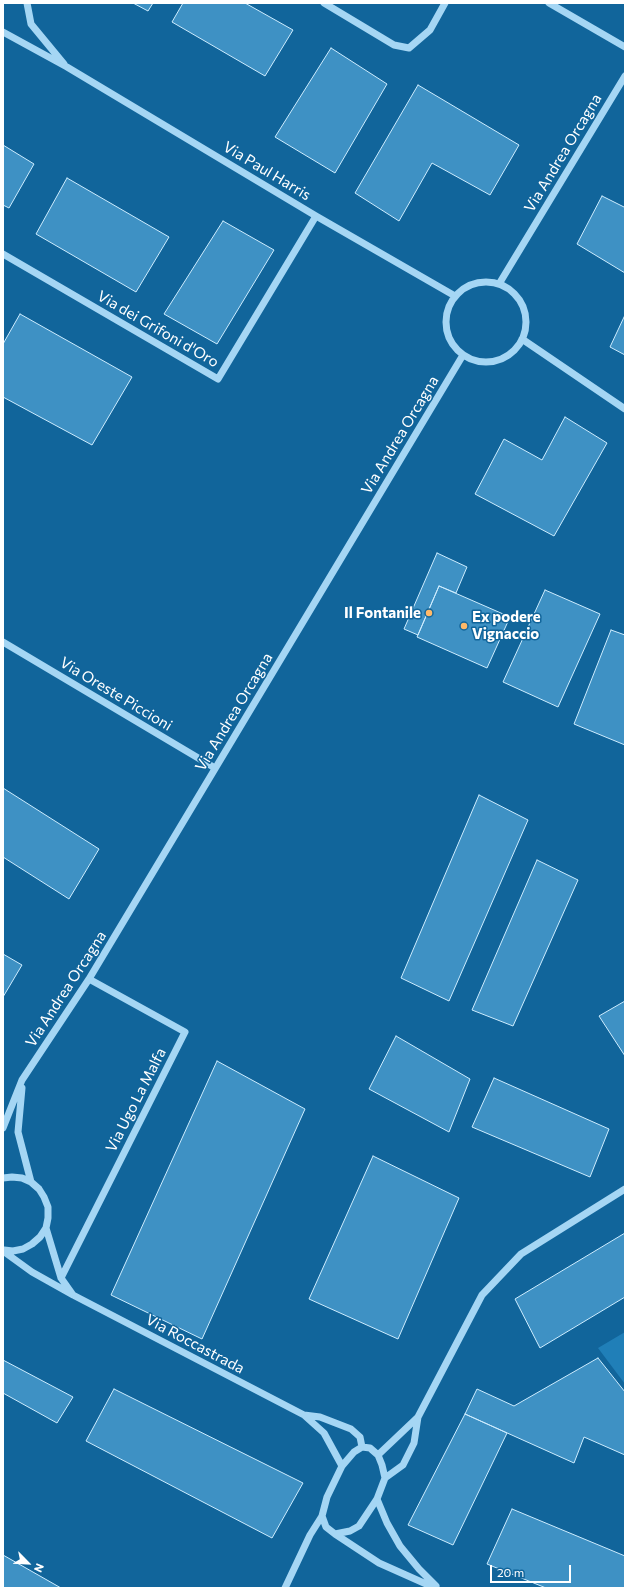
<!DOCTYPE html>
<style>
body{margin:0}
#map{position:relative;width:628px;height:1591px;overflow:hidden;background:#11659b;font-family:Commissioner,sans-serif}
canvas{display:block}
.frame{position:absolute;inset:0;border:4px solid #fff;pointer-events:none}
.north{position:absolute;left:8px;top:1543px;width:40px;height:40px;-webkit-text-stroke:3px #11659b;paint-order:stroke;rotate:114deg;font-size:11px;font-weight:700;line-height:16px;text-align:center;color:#fff}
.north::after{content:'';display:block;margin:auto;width:14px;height:18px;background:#fff;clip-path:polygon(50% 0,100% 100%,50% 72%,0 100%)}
.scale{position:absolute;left:490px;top:1565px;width:81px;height:18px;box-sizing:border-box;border:2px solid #fff;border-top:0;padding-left:5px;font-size:12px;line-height:14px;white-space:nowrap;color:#fff;-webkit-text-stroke:3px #11659b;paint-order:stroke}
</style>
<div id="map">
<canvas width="628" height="1591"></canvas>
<div class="frame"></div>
<div class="north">N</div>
<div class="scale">20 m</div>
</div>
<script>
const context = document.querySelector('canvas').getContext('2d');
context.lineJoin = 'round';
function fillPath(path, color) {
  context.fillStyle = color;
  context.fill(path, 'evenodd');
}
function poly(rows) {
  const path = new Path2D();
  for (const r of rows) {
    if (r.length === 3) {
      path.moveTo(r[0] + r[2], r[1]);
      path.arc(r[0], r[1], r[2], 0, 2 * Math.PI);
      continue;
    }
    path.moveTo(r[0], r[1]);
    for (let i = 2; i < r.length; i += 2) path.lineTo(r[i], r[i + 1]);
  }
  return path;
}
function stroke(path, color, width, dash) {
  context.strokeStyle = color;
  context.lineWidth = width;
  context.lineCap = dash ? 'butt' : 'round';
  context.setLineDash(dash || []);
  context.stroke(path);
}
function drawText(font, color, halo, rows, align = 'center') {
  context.font = font + ' Commissioner,sans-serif';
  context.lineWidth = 3;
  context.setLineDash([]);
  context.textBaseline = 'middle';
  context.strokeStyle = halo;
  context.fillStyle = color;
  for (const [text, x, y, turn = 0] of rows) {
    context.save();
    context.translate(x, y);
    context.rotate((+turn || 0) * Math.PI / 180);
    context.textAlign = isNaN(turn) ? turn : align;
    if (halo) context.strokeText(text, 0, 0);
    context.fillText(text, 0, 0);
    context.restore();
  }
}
fillPath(poly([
 [625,1332,625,1384,598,1348]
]), '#207fb8');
const building = poly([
 [133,3,153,3,148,11,133,3],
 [183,3,245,3,293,30,265,76,172,22,183,3],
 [331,48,387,84,335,173,275,137,331,48],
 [418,85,519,145,490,195,432,163,399,221,355,193,418,85],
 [3,145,34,164,9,208,3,205,3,145],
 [67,178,169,237,136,292,36,234,67,178],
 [602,196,624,207,625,206,625,273,577,244,602,196],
 [223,221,274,250,217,344,164,314,223,221],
 [20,314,132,377,92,445,3,397,3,344,20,314],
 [625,315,625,355,610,347,625,315],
 [565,417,607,443,554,536,475,494,504,439,542,460,565,417],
 [437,553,467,567,456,593,439,586,418,635,404,629,437,553],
 [439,586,510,617,487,668,417,637,439,586],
 [545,590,600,614,558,707,503,682,545,590],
 [611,630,625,635,625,745,574,724,611,630],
 [3,788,99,849,69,899,3,857,3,788],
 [479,795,528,820,449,1001,401,978,479,795],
 [537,860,578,880,513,1026,472,1010,537,860],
 [3,954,22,965,3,997,3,954],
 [625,1001,625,1056,599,1016,625,1001],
 [396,1036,470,1079,449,1132,369,1089,396,1036],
 [217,1061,305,1109,202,1339,111,1295,217,1061],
 [494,1078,609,1129,590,1177,472,1127,494,1078],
 [373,1156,459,1198,398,1339,309,1299,373,1156],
 [625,1233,625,1297,540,1348,515,1299,625,1233],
 [598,1358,625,1392,625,1455,584,1437,574,1463,465,1414,477,1389,514,1406,598,1358],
 [3,1360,73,1397,57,1423,3,1393,3,1360],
 [114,1389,303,1483,272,1538,86,1441,114,1389],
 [465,1414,507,1433,453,1545,408,1525,465,1414],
 [512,1509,625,1556,625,1588,546,1588,487,1564,512,1509],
 [3,1555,61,1588,3,1588,3,1555]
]);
fillPath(building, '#3e91c4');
stroke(building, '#cdecfe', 1);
stroke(poly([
 [27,3,31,24,64,64],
 [324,3,394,45,409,48,430,30,445,3],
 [549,3,625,47],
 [3,32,67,67,316,216,455,296],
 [3,254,218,379,316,216],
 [486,322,40],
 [499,284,625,76],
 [522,339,625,409],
 [3,642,215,768],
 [22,1088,18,1132,31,1182],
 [3,1128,22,1080,89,979,463,355],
 [3,1178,12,1177,22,1178,31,1182,39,1189,44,1197,48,1207,48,1218,46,1228,40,1237,32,1244,23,1249,13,1251,4,1250],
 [3,1251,32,1272,73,1295,61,1278,46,1228],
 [61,1278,185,1032,89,979],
 [73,1295,304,1415],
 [418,1417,482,1295,521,1254,625,1189],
 [362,1447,370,1448,378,1455,382,1465,385,1478,377,1499,359,1526,350,1531,335,1534,326,1527,322,1516,327,1497,342,1466,354,1452,362,1447],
 [378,1455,418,1417,414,1443,403,1465,385,1478],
 [342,1466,324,1433,304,1415,320,1417,351,1429,360,1437,362,1447],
 [377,1499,387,1523,400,1546,419,1569,436,1586],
 [335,1534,379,1563,435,1588],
 [285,1588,310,1535,322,1516]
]), '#a5d6f4', 7);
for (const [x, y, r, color] of [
 [429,613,4,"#ffb968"],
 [464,626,4,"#ffb968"]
]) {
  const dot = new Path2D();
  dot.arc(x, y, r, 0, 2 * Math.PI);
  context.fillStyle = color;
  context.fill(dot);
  stroke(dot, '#11659b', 1.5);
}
drawText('15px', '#fff', '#11659b', [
 ["Via Andrea Orcagna",563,153,-59],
 ["Via Paul Harris",267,171,31],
 ["Via dei Grifoni d'Oro",158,329,30],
 ["Via Andrea Orcagna",400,435,-59],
 ["Via Oreste Piccioni",116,694,31],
 ["Via Andrea Orcagna",234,712,-59],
 ["Via Andrea Orcagna",66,989,-57],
 ["Via Ugo La Malfa",136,1100,-63],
 ["Via Roccastrada",195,1344,28]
]);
drawText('bold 15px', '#fff', '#11659b', [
 ["Il Fontanile",421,613],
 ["Ex podere",472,617,"left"],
 ["Vignaccio",472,634,"left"]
], 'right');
</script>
